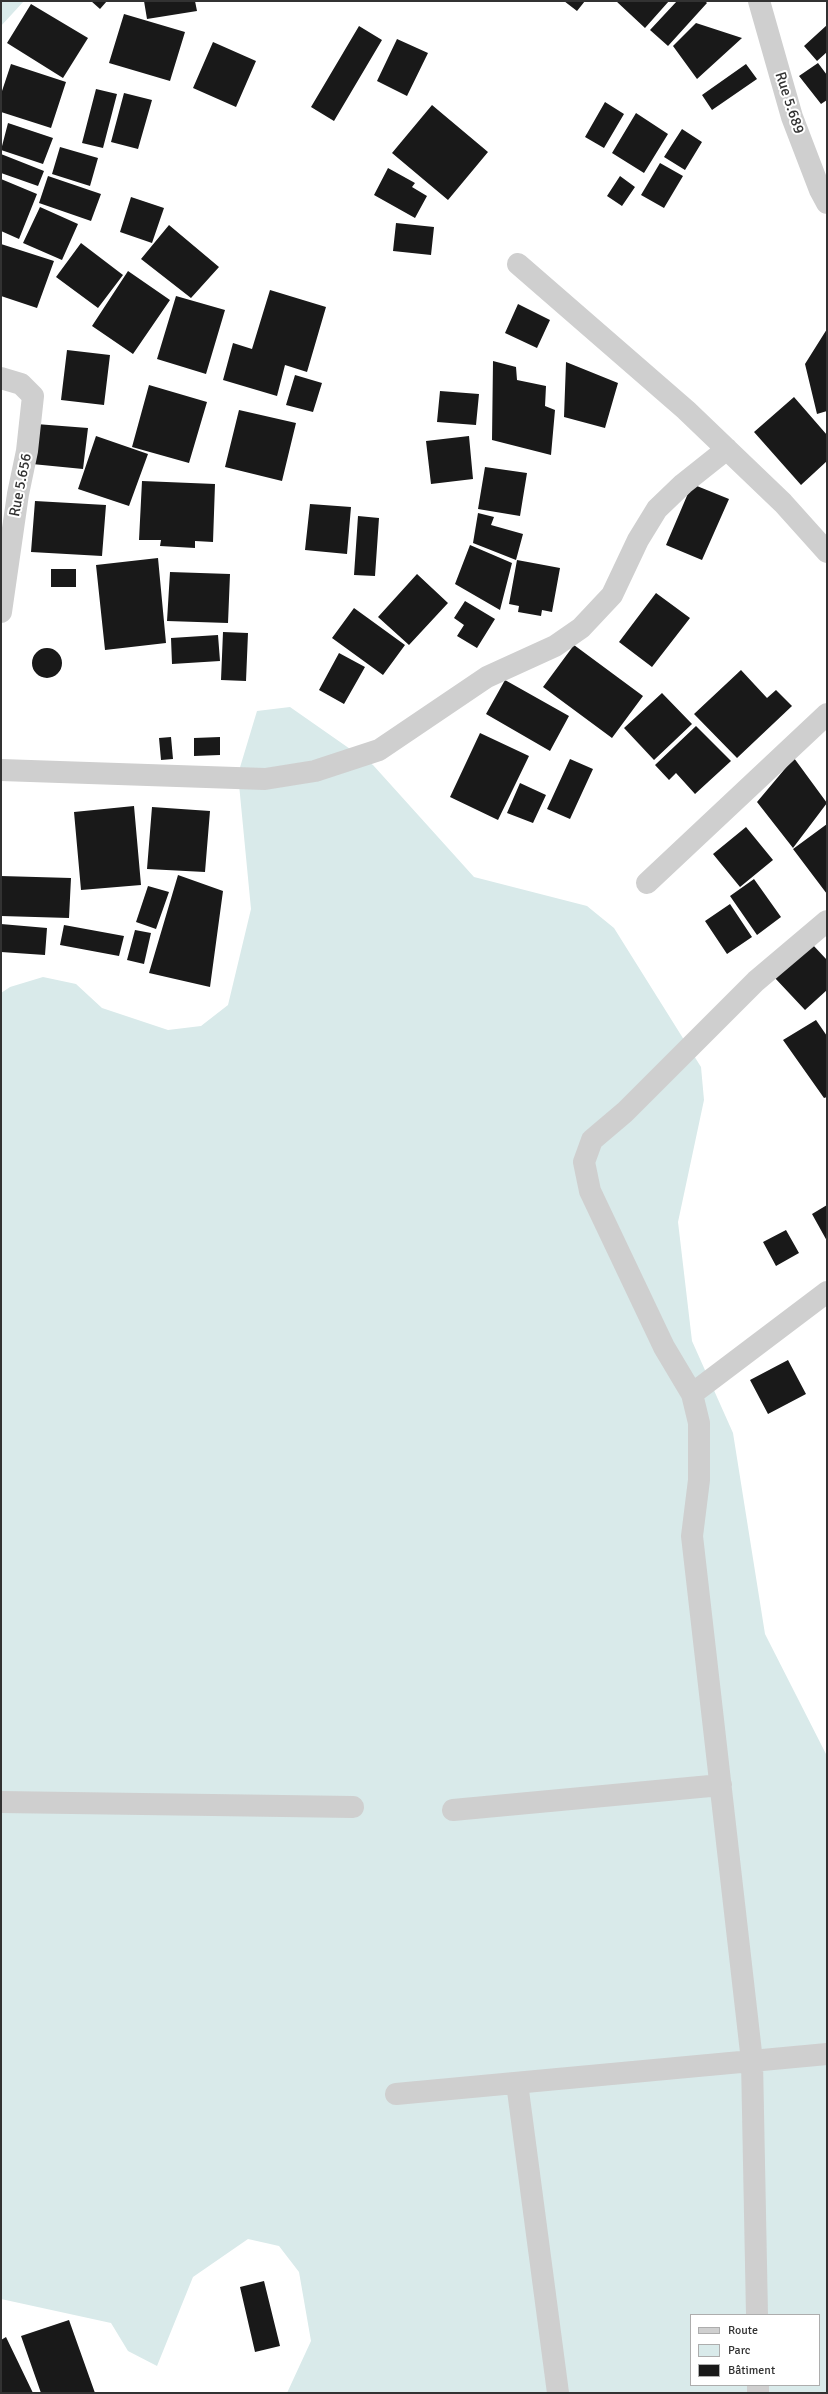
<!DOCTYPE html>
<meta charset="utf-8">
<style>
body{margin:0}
#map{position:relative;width:828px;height:2394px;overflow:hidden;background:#fff;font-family:Signika,sans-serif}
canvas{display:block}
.frame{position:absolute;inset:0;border:2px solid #323232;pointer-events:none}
.legend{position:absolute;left:690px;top:2314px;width:130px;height:72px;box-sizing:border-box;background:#fff;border:1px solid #adadad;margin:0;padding:5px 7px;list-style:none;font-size:12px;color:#323232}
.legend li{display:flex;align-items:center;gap:8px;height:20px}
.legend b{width:20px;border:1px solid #adadad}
</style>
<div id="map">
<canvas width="828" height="2394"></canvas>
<div class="frame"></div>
<ul class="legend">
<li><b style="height:5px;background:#cfcfcf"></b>Route</li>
<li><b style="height:11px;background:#d9eaea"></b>Parc</li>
<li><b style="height:11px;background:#191919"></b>Bâtiment</li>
</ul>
</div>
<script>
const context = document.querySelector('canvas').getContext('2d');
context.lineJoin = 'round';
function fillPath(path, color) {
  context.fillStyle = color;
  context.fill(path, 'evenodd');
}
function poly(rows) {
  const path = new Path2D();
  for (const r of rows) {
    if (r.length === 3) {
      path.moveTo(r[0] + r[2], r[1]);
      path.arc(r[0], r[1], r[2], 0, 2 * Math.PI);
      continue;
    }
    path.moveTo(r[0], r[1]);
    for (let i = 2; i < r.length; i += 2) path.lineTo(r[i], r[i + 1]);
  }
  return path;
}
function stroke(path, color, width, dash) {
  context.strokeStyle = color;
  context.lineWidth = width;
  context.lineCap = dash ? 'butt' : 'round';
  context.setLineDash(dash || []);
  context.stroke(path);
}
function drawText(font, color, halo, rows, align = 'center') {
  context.font = font + ' Signika,sans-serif';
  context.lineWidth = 4;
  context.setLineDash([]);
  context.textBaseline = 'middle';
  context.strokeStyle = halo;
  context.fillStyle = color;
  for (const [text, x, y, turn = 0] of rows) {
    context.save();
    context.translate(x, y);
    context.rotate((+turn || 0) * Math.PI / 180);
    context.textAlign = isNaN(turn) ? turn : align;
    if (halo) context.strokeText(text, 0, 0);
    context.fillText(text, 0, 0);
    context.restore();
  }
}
fillPath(poly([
 [1,1,24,1,1,26],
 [290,707,373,765,474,877,587,906,614,928,701,1067,704,1100,678,1222,692,1341,733,1433,765,1634,827,1756,827,2393,287,2393,311,2341,299,2272,279,2246,248,2239,193,2277,157,2366,128,2351,111,2323,1,2299,1,993,10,987,43,977,76,984,102,1008,168,1030,201,1026,228,1005,251,909,238,774,257,711],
 [691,2315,819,2315,819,2385,691,2385]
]), '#d9eaea');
fillPath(poly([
 [91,1,107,1,100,9],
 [144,1,195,1,197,11,147,19],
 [564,1,585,1,577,11],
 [616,1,669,1,645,28],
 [677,1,705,1,707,3,668,46,650,30],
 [31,4,88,38,63,78,7,43],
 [124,14,185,32,170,81,109,63],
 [696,23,742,38,697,79,673,46],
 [827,25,827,52,817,61,804,46],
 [359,26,382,40,334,121,311,107],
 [397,39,428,53,407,96,377,81],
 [213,42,256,61,236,107,193,88],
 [818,63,827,75,827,100,821,104,799,76],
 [11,64,66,82,51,128,1,112,1,94],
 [746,64,757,79,712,110,702,95],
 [96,89,117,94,103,148,82,143],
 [124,93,152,100,138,149,111,142],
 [605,102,624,114,604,148,585,137],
 [432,105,488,152,448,200,392,153],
 [636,113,668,134,644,173,612,153],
 [8,123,53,138,43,164,1,150],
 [682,129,702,142,685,170,664,157],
 [60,147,98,158,90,186,52,174],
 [1,154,44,171,38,186,1,173],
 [660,163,683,176,664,208,641,195],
 [388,168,415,183,412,187,427,196,415,218,374,195],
 [48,176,101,194,91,221,39,203],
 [620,176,635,187,622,206,607,196],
 [1,179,37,194,19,239,1,231],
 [131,197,164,208,152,243,120,232],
 [40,207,78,224,62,260,23,243],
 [396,223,434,227,431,255,393,251],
 [169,225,219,267,191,298,141,259],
 [81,243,123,275,98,308,56,277],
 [1,244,54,261,37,308,1,296],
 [128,271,170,300,133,354,92,326],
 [270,290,326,307,307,372,285,365,277,396,223,380,233,343,252,349],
 [176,296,225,310,206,374,157,359],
 [518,304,550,320,537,348,505,333],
 [827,329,827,411,817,414,805,364],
 [67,350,110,355,104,405,61,400],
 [493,361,516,367,517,380,546,386,545,406,555,410,551,455,492,440],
 [566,362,618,383,605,428,564,417],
 [295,375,322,383,313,412,286,405],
 [149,385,207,402,189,463,132,447],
 [440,391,479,394,476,425,437,422],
 [794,397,827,435,827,461,801,485,754,432],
 [239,410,296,423,282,481,225,467],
 [36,424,88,428,83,469,32,464],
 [96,436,148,454,129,506,78,489],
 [469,436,473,479,431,484,426,441],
 [485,467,527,473,520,516,478,509],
 [142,481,215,484,213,542,195,541,195,548,160,546,161,540,139,540],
 [692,484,729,499,702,560,666,545],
 [35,501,106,505,102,556,31,552],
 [310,504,351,507,347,554,305,550],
 [478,513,494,517,491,525,523,534,516,560,473,543],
 [358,516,379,518,375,576,354,575],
 [470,545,512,563,500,610,455,584],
 [158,558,166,643,105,650,96,565],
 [517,560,560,568,552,612,542,610,541,616,518,612,519,606,509,604],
 [51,569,76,569,76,587,51,587],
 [170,572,230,574,228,623,167,621],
 [417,574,448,603,409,645,378,617],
 [656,593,690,618,652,667,619,642],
 [465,601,495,619,477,648,457,636,464,625,454,618],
 [354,608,405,645,383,675,332,638],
 [223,632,248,633,246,681,221,680],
 [218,635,220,661,172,664,171,638],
 [574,645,643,696,612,738,543,687],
 [47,663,15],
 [339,653,365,667,344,704,319,690],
 [741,670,767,698,776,690,792,706,737,758,694,714],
 [505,680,569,716,550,751,486,714],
 [662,693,692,724,654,760,624,728],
 [696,726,731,761,695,794,676,773,669,780,655,765],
 [480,733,529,756,498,820,450,797],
 [171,737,173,759,161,760,159,738],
 [220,737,220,755,194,756,194,738],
 [794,758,827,803,793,848,757,802],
 [570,759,593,769,570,819,547,809],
 [520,783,546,795,533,823,507,813],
 [134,806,141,885,81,890,74,812],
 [152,807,210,811,205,872,147,869],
 [827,824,827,894,793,849],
 [746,827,773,860,740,887,713,854],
 [178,875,223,891,210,987,149,973],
 [1,876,71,878,69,918,1,916],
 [754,879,781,917,757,935,730,896],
 [148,886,169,892,156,929,136,922],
 [730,904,752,937,727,954,705,921],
 [1,924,47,928,45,955,1,952],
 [64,925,124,936,119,956,60,945],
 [135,930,151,933,144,964,127,960],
 [812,944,827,960,827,990,805,1010,774,977],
 [816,1020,827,1036,827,1097,824,1098,783,1040],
 [827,1205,827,1241,812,1214],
 [786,1230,799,1253,776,1266,763,1242],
 [788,1360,806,1394,768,1414,750,1380],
 [264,2281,280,2346,255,2352,240,2287],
 [69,2320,95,2393,41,2393,21,2336],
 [6,2337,33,2393,1,2393,1,2340]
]), '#191919');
stroke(poly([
 [759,1,792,117,820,190,827,203],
 [518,264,686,410,783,503,827,552],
 [1,378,21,384,33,396,27,451,18,494,1,612],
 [1,770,265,779,315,771,379,750,487,677,555,646,581,628,612,595,638,540,657,509,683,484,727,449],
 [647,883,827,714],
 [692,1394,827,1292],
 [1,1802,353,1807],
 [453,1810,721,1785],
 [517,2083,558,2393],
 [396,2094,827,2054],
 [757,2315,752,2061,692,1536,699,1480,699,1423,692,1394,664,1347,590,1191,584,1162,592,1140,625,1112,756,981,827,921],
 [758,2385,758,2393]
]), '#cfcfcf', 22);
drawText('15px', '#323232', '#fff', [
 ["Rue 5.689",789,103,72],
 ["Rue 5.656",21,485,-79]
]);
</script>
